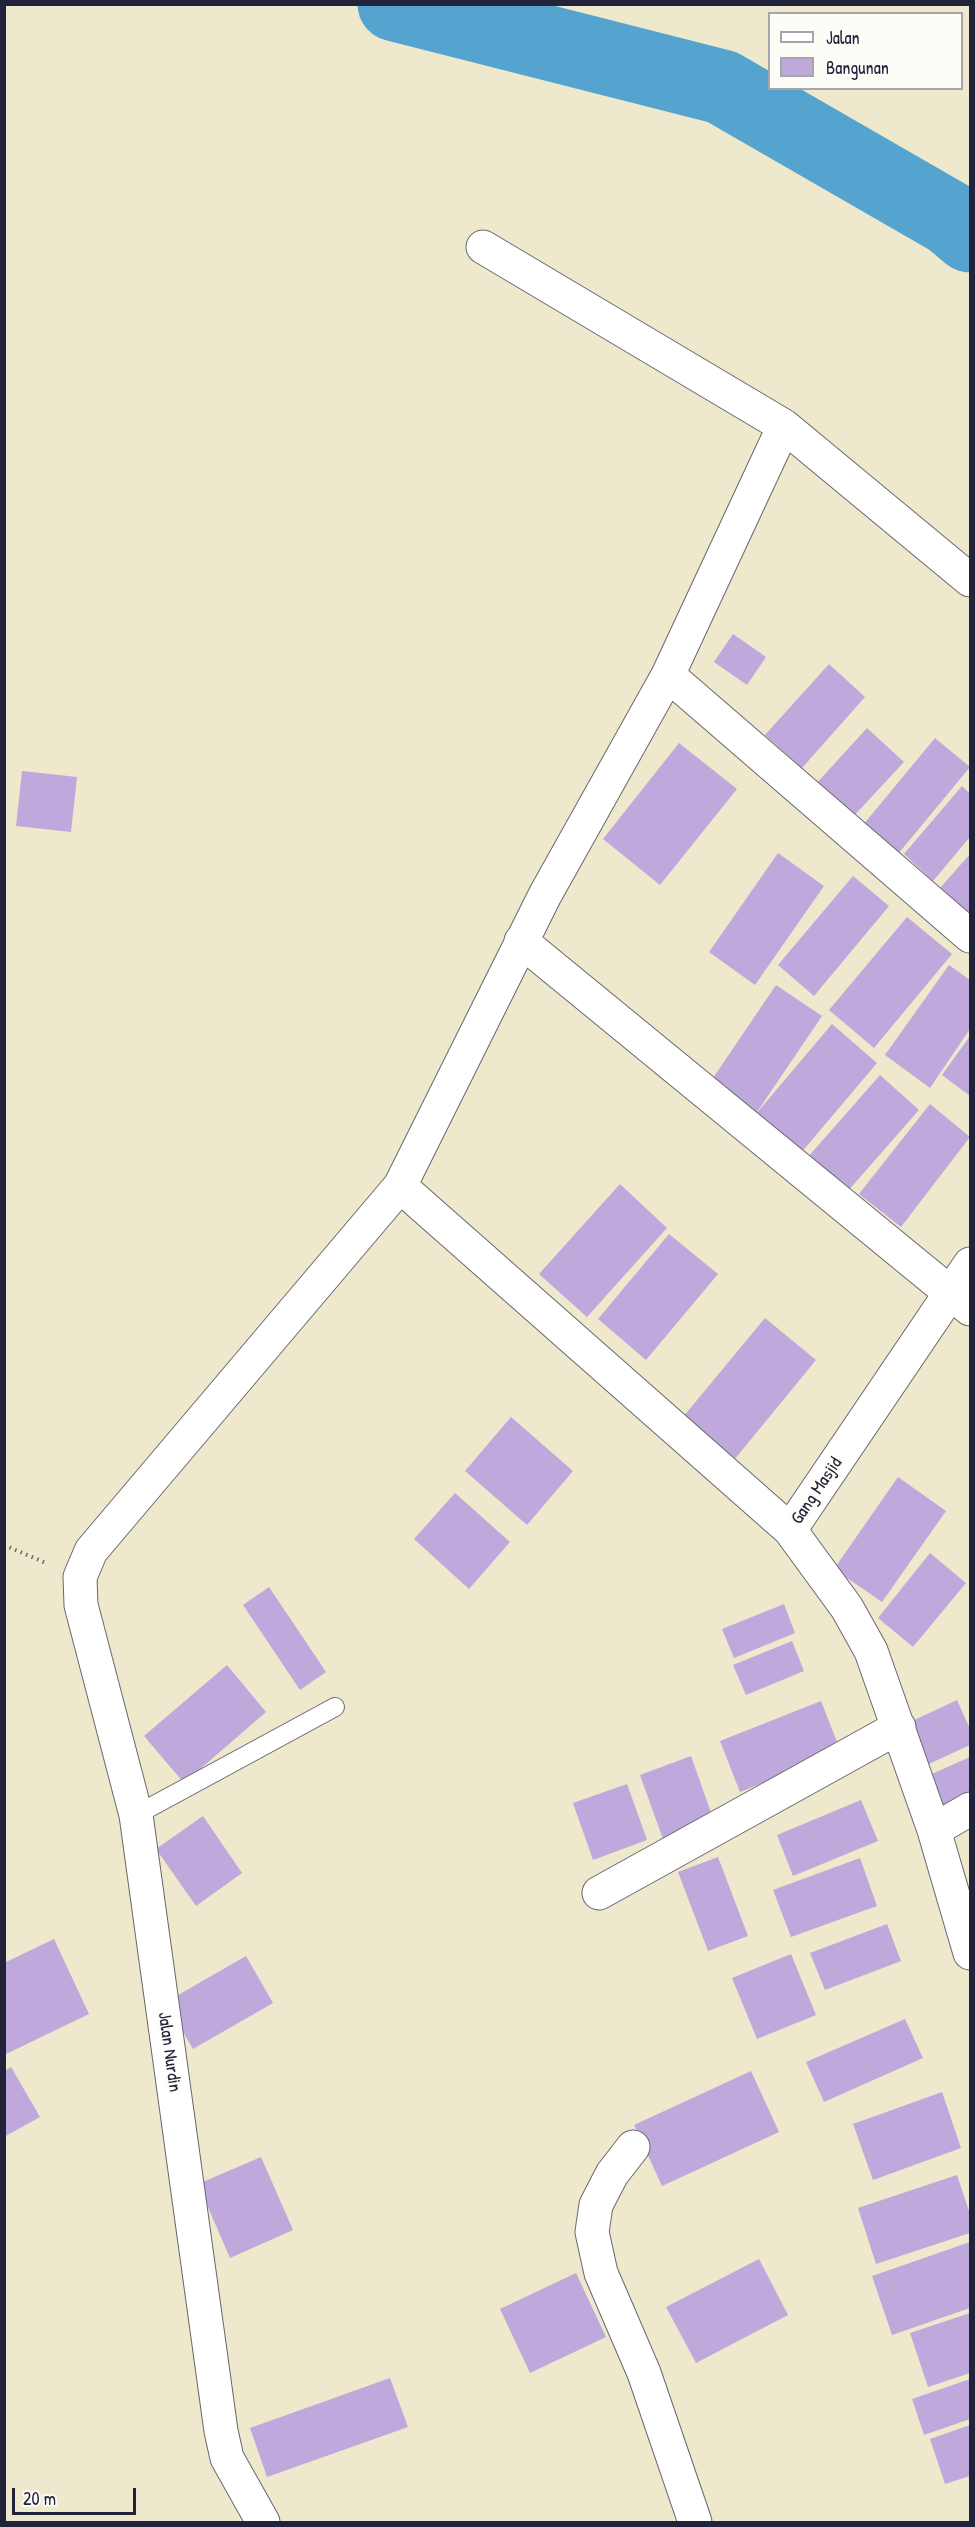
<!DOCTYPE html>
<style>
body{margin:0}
#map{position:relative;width:975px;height:2527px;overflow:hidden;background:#eee8cc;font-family:"Patrick Hand",sans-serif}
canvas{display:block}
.frame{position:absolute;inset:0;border:6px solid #22223b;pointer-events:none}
.legend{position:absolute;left:768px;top:12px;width:195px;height:78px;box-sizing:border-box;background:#fdfcf7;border:2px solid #a5a5ac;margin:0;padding:8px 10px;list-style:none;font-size:18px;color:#22223b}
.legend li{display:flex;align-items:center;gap:12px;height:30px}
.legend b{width:30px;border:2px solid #a5a5ac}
.scale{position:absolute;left:12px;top:2488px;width:124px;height:27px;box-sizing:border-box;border:3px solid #22223b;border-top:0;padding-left:8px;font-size:18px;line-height:21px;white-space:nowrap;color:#22223b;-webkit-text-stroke:4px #fdfcf7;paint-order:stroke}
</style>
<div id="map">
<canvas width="975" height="2527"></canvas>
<div class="frame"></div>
<ul class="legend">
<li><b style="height:8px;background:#fff"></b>Jalan</li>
<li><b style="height:16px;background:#bfa8dc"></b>Bangunan</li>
</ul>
<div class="scale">20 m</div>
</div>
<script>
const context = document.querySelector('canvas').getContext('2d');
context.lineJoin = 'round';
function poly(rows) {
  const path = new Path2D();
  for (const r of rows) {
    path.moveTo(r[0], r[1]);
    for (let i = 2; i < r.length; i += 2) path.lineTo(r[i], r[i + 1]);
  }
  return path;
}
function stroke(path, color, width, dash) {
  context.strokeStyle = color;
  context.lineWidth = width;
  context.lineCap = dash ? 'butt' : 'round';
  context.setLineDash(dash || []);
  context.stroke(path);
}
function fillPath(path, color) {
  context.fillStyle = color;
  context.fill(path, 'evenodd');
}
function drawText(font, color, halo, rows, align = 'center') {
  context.font = font + ' "Patrick Hand",sans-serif';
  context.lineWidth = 5;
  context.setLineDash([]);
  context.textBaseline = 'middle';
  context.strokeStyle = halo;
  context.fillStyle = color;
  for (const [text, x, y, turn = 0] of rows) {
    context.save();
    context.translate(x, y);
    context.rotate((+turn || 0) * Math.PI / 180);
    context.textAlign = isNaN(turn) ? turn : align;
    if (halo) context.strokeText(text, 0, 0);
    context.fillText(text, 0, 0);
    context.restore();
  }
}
stroke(poly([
 [395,4,722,87,951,219,970,235]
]), '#55a4cf', 75);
fillPath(poly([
 [733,634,766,657,747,685,714,662],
 [829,664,865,697,802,768,765,735],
 [867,728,904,762,851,819,815,785],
 [935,738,970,767,898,854,863,825],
 [679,743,737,789,660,885,603,839],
 [22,771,77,777,71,832,16,826],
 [962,786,970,794,970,837,933,881,904,854],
 [778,853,824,886,755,985,709,952],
 [970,854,970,915,940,888],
 [853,876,889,906,814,996,778,965],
 [907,917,952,954,874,1048,829,1010],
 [949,965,970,980,970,1029,930,1088,885,1055],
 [776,985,822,1016,755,1115,832,1024,877,1063,800,1154,709,1084],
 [970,1036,970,1096,942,1075],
 [880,1075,919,1110,847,1192,808,1157],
 [930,1104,970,1137,901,1227,859,1194],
 [620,1184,667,1228,587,1317,539,1274],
 [669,1234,718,1274,646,1360,598,1319],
 [765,1318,816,1360,734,1460,683,1417],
 [511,1417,573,1471,527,1525,465,1471],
 [898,1477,946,1511,882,1602,834,1569],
 [455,1493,510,1542,469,1589,414,1539],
 [930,1553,966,1583,913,1647,878,1618],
 [269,1587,326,1672,300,1690,243,1605],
 [784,1604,795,1633,734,1658,722,1629],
 [792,1641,804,1671,746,1695,733,1665],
 [227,1665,266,1712,184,1783,144,1736],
 [957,1700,970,1729,970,1745,929,1764,910,1722],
 [821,1701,841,1752,740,1792,720,1741],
 [691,1756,714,1821,663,1839,640,1775],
 [970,1757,970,1800,941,1813,925,1777],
 [627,1784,647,1840,593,1860,573,1803],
 [861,1800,878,1841,793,1876,777,1835],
 [203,1816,242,1873,196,1906,156,1849],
 [718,1857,748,1936,708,1951,678,1872],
 [860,1858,877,1906,791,1937,773,1890],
 [887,1924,901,1961,825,1990,810,1953],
 [54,1939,89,2014,4,2055,4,1963],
 [791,1954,816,2015,757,2039,732,1978],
 [246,1956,273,2003,193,2049,166,2002],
 [905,2019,923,2058,824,2102,806,2062],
 [11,2067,40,2117,4,2137,4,2071],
 [751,2071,779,2132,662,2186,634,2125],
 [942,2092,961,2148,873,2180,853,2124],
 [261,2157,293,2230,230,2258,198,2184],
 [957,2175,970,2214,970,2233,876,2264,858,2208],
 [970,2242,970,2308,892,2335,872,2276],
 [759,2259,788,2315,696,2363,666,2307],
 [576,2273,606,2337,530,2373,500,2309],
 [970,2313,970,2373,928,2387,910,2333],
 [390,2378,408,2427,267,2477,250,2428],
 [970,2379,970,2419,924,2435,912,2399],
 [970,2425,970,2476,945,2484,930,2439]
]), '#bfa8dc');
const lane = poly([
 [136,1815,335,1707]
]);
const street = poly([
 [483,247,784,426,970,580],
 [668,675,784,426],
 [521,941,970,1309],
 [400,1186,790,1530,847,1608,871,1651,934,1830,970,1953],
 [790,1530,970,1264],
 [934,1830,970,1809],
 [599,1893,899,1727],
 [633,2147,612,2174,596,2205,592,2232,601,2273,644,2373,695,2522],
 [263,2522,227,2458,221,2431,136,1815,81,1605,80,1577,91,1551,400,1186,545,895,668,675,970,936]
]);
stroke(lane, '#69676e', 20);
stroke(street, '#69676e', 35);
stroke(poly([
 [4,1545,46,1563]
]), '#69676e', 4, [1.5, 4.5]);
stroke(lane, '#fff', 18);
stroke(street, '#fff', 33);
drawText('18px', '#22223b', '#fdfcf7', [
 ["Gang Masjid",817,1491,-56],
 ["Jalan Nurdin",169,2052,82]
]);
</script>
